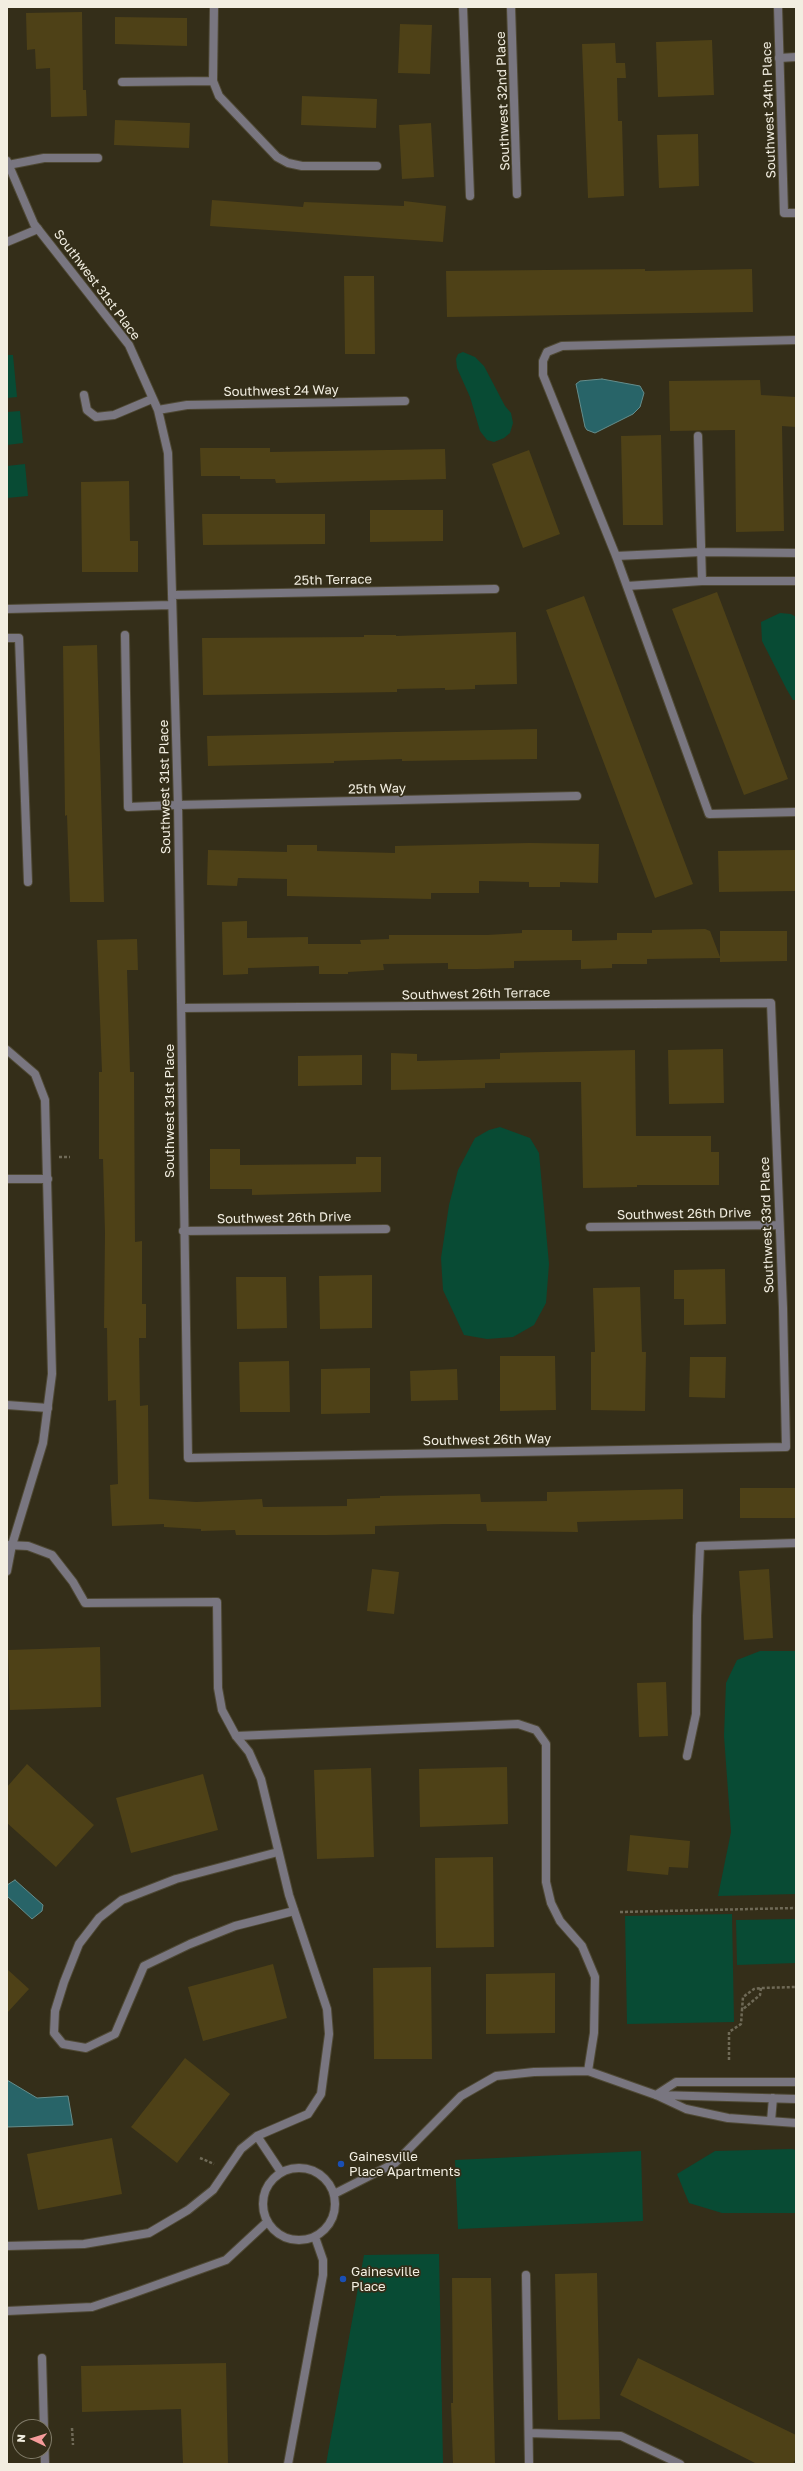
<!DOCTYPE html>
<style>
body{margin:0}
#map{position:relative;width:803px;height:2471px;overflow:hidden;background:#342e19;font-family:"Golos Text",sans-serif}
canvas{display:block}
.frame{position:absolute;inset:0;border:8px solid #f2eee1;pointer-events:none}
.north{position:absolute;left:12px;top:2419px;width:40px;height:40px;box-sizing:border-box;background:#342e19;border:1px solid #807b69;border-radius:50%;rotate:274deg;font-size:11px;font-weight:700;line-height:16px;text-align:center;color:#f2eee1}
.north::after{content:'';display:block;margin:auto;width:14px;height:18px;background:#f59b9a;clip-path:polygon(50% 0,100% 100%,50% 72%,0 100%)}
</style>
<div id="map">
<canvas width="803" height="2471"></canvas>
<div class="frame"></div>
<div class="north">N</div>
</div>
<script>
const context = document.querySelector('canvas').getContext('2d');
context.lineJoin = 'round';
function fillPath(path, color) {
  context.fillStyle = color;
  context.fill(path, 'evenodd');
}
function poly(rows) {
  const path = new Path2D();
  for (const r of rows) {
    if (r.length === 3) {
      path.moveTo(r[0] + r[2], r[1]);
      path.arc(r[0], r[1], r[2], 0, 2 * Math.PI);
      continue;
    }
    path.moveTo(r[0], r[1]);
    for (let i = 2; i < r.length; i += 2) path.lineTo(r[i], r[i + 1]);
  }
  return path;
}
function stroke(path, color, width, dash) {
  context.strokeStyle = color;
  context.lineWidth = width;
  context.lineCap = dash ? 'butt' : 'round';
  context.setLineDash(dash || []);
  context.stroke(path);
}
function drawText(font, color, halo, rows, align = 'center') {
  context.font = font + ' "Golos Text",sans-serif';
  context.lineWidth = 3.5;
  context.setLineDash([]);
  context.textBaseline = 'middle';
  context.strokeStyle = halo;
  context.fillStyle = color;
  for (const [text, x, y, turn = 0] of rows) {
    context.save();
    context.translate(x, y);
    context.rotate((+turn || 0) * Math.PI / 180);
    context.textAlign = isNaN(turn) ? turn : align;
    if (halo) context.strokeText(text, 0, 0);
    context.fillText(text, 0, 0);
    context.restore();
  }
}
fillPath(poly([
 [463,352,475,357,484,366,505,406,511,413,513,423,510,433,504,438,494,442,487,440,480,431,470,397,457,368,456,359,458,354],
 [7,355,13,355,17,397,7,398],
 [20,411,23,443,7,445,7,412],
 [25,464,28,496,7,498,7,466],
 [780,613,791,614,796,617,796,700,793,700,787,690,762,641,761,622],
 [500,1127,530,1138,539,1153,549,1264,546,1303,534,1325,513,1337,487,1339,464,1335,443,1290,441,1258,449,1205,458,1170,475,1138,489,1130],
 [760,1651,796,1651,796,1894,718,1896,731,1832,724,1736,726,1683,737,1660],
 [732,1914,734,2022,627,2024,625,1916],
 [796,1919,796,1963,737,1965,736,1920],
 [792,2149,796,2150,796,2213,722,2213,689,2203,677,2174,715,2151],
 [641,2151,643,2221,458,2229,455,2160],
 [439,2254,443,2464,326,2464,364,2255]
]), '#084b34');
const water = poly([
 [602,379,640,386,644,393,640,407,633,414,595,433,587,430,585,427,576,384,580,381,602,379],
 [15,1880,43,1905,42,1911,32,1919,7,1896,7,1885,15,1880],
 [7,2080,37,2098,68,2096,73,2125,7,2127,7,2080]
]);
fillPath(water, '#286468');
stroke(water, '#658d8c', 1);
fillPath(poly([
 [82,12,83,90,86,90,87,116,51,117,50,68,36,69,35,49,27,50,26,13],
 [115,17,187,18,187,46,115,44],
 [400,24,432,25,430,74,398,73],
 [712,40,714,95,658,97,656,42],
 [615,43,616,63,625,63,626,78,617,78,618,121,622,121,624,196,588,198,582,44],
 [302,96,377,99,376,128,301,125],
 [115,120,190,123,189,148,114,145],
 [431,123,434,177,402,179,399,125],
 [698,134,699,186,659,188,657,135],
 [212,200,303,207,304,202,404,206,404,201,446,206,443,242,210,226],
 [645,269,645,271,752,269,753,312,447,317,446,271],
 [344,276,374,276,375,354,345,354],
 [760,380,761,395,796,397,796,427,782,426,784,531,736,532,735,430,670,431,669,381],
 [661,435,663,525,623,525,621,436],
 [200,448,270,448,270,452,445,449,446,479,276,483,275,479,240,479,240,476,201,476],
 [529,450,560,534,523,548,492,464],
 [129,481,130,541,138,541,138,572,82,572,81,482],
 [370,510,443,510,443,541,370,542],
 [202,514,325,514,325,544,203,545],
 [717,592,788,779,744,795,672,609],
 [584,596,693,884,655,898,546,610],
 [516,632,517,684,475,685,475,689,445,690,445,688,397,689,397,692,203,695,202,638,364,637,364,635,396,635,396,636],
 [97,645,104,902,70,902,67,815,65,816,63,646],
 [537,729,537,759,402,761,402,759,334,761,334,763,208,766,207,736],
 [529,843,599,844,598,883,560,882,560,887,529,887,529,882,479,881,479,893,431,893,431,899,287,896,287,879,238,878,237,886,207,885,208,850,287,852,287,845,317,845,317,851,395,853,395,846],
 [796,850,796,891,719,892,718,851],
 [247,921,247,938,308,937,308,944,361,944,360,940,389,939,389,935,487,935,522,933,522,930,572,930,572,941,617,940,617,933,652,933,652,930,705,929,710,931,720,957,720,931,787,931,787,961,720,962,720,958,647,959,647,964,612,964,612,968,581,969,581,960,514,961,514,968,477,969,448,969,448,963,383,964,384,970,348,972,348,974,319,974,319,966,248,968,248,974,223,975,222,922],
 [137,939,138,970,127,970,130,1072,134,1072,135,1242,142,1241,142,1304,146,1304,146,1338,139,1338,140,1406,148,1405,149,1499,196,1502,262,1499,263,1507,347,1506,347,1499,380,1498,380,1496,480,1494,481,1502,547,1501,547,1492,683,1489,683,1519,577,1522,578,1532,487,1531,486,1524,445,1524,375,1526,375,1534,327,1535,236,1535,235,1530,201,1531,201,1529,164,1527,164,1524,112,1526,110,1485,118,1484,116,1400,108,1401,107,1328,104,1328,105,1233,103,1159,99,1159,99,1072,102,1072,97,940],
 [723,1049,724,1103,669,1104,668,1050],
 [635,1050,636,1136,711,1136,711,1152,719,1152,719,1185,637,1185,637,1187,583,1188,581,1082,485,1083,485,1088,391,1090,391,1053,417,1054,417,1061,500,1059,500,1053],
 [362,1055,362,1085,298,1086,298,1056],
 [210,1149,240,1149,240,1165,356,1164,356,1157,381,1157,381,1192,252,1195,252,1189,210,1189],
 [725,1269,726,1324,684,1325,684,1299,674,1299,674,1270],
 [372,1275,372,1328,320,1329,319,1276],
 [236,1277,286,1277,287,1328,237,1329],
 [640,1287,642,1352,646,1352,645,1411,591,1410,591,1352,595,1352,593,1288],
 [500,1356,555,1356,556,1410,500,1411],
 [690,1357,726,1357,725,1398,689,1397],
 [289,1361,290,1412,240,1412,239,1362],
 [370,1368,370,1413,321,1414,321,1369],
 [457,1369,458,1400,411,1401,410,1371],
 [740,1488,796,1488,796,1518,740,1518],
 [372,1569,399,1572,394,1614,367,1611],
 [769,1569,773,1638,744,1640,739,1571],
 [100,1647,101,1707,10,1710,8,1650],
 [666,1682,668,1736,639,1737,637,1683],
 [27,1764,94,1825,56,1867,7,1823,7,1787],
 [507,1767,508,1824,420,1827,419,1769],
 [371,1768,374,1857,317,1859,314,1770],
 [203,1774,218,1830,131,1853,116,1798],
 [630,1835,690,1841,688,1868,669,1867,668,1875,627,1871],
 [493,1857,494,1947,436,1948,435,1858],
 [273,1964,287,2018,203,2041,188,1987],
 [431,1967,432,2059,374,2059,373,1968],
 [7,1969,29,1989,7,2013],
 [555,1973,555,2033,486,2034,486,1974],
 [185,2058,230,2094,177,2163,131,2127],
 [112,2138,122,2194,38,2210,27,2154],
 [597,2273,600,2419,558,2420,555,2274],
 [452,2278,491,2278,495,2464,453,2464,451,2403,453,2403],
 [638,2358,796,2435,796,2458,793,2464,757,2464,620,2395],
 [226,2363,228,2464,183,2464,181,2409,82,2412,81,2366]
]), '#4e4117');
const lane = poly([
 [463,7,470,196],
 [511,7,517,194],
 [779,58,796,57],
 [213,81,219,96,277,157,288,163,302,166,377,166],
 [122,82,213,81,214,7],
 [8,165,44,158,98,158],
 [7,242,38,229],
 [796,340,562,346,547,352,543,361,543,375,616,556,709,814,796,812],
 [84,395,87,410,96,417,114,415,152,399],
 [698,436,702,581],
 [616,556,701,552,796,553],
 [627,586,702,581,796,581],
 [125,635,128,807,178,805],
 [7,638,19,638,28,882],
 [7,1179,48,1179],
 [7,1405,48,1408],
 [7,1571,12,1545],
 [687,1756,696,1714,697,1616,700,1546],
 [278,1852,176,1879,122,1900,99,1918,79,1944,64,1982,55,2011,54,2033,63,2044,86,2048,115,2034,144,1966,190,1944,235,1926,294,1911],
 [42,2358,45,2464]
]);
const street = poly([
 [778,7,784,213,796,213],
 [7,161,34,224,129,345,158,410,168,453,178,805,188,1458,786,1447,783,1308,771,1003,182,1008],
 [158,410,187,405,405,401],
 [172,595,495,589],
 [7,609,172,605],
 [178,805,577,796],
 [7,1050,35,1074,45,1100,52,1374,43,1443,12,1545],
 [590,1227,779,1225],
 [183,1231,386,1229],
 [7,1545,28,1546,52,1555,73,1582,85,1603,217,1602,218,1688,222,1710,236,1736,249,1752,261,1779,289,1895,327,2009,329,2034,321,2094,308,2114,257,2136,241,2149,213,2190,188,2210,149,2233,84,2244,7,2246],
 [700,1546,796,1543],
 [236,1736,518,1724,536,1730,546,1744,546,1882,551,1903,560,1921,582,1946,595,1977,594,2033,588,2071],
 [656,2095,676,2082,796,2082],
 [658,2095,796,2099],
 [771,2121,773,2098],
 [257,2136,281,2172],
 [299,2204,36],
 [334,2194,395,2163,461,2096,496,2076,534,2072,588,2071,656,2095,686,2109,728,2118,796,2123],
 [526,2275,529,2464],
 [7,2311,92,2307,131,2294,226,2260,267,2222],
 [529,2433,621,2436,680,2464],
 [288,2464,323,2275,323,2260,315,2237]
]);
stroke(lane, '#4f4935', 10);
stroke(street, '#4f4935', 10);
stroke(poly([
 [59,1157,70,1157],
 [620,1912,796,1908],
 [761,1988,760,1995,742,2010,743,1997,754,1989,761,1988,796,1987],
 [729,2060,729,2032,741,2024,742,2010],
 [200,2158,214,2164],
 [72,2428,73,2445],
 [17,2429,17,2443]
]), '#6f6a57', 2.5, [3, 2]);
stroke(lane, '#797680', 8);
stroke(street, '#797680', 8);
for (const [x, y, r, color] of [
 [341,2164,4,"#1a4fb4"],
 [343,2279,4,"#1a4fb4"]
]) {
  const dot = new Path2D();
  dot.arc(x, y, r, 0, 2 * Math.PI);
  context.fillStyle = color;
  context.fill(dot);
  stroke(dot, '#342e19', 1.5);
}
drawText('13px', '#f2eee1', '#342e19', [
 ["Southwest 32nd Place",503,101,-92],
 ["Southwest 34th Place",769,110,-92],
 ["Southwest 31st Place",97,285,53],
 ["Southwest 24 Way",281,391,-1],
 ["25th Terrace",333,580,-1],
 ["Southwest 31st Place",165,787,-91],
 ["25th Way",377,789,-1],
 ["Southwest 26th Terrace",476,994,-1],
 ["Southwest 31st Place",170,1111,-90],
 ["Southwest 26th Drive",684,1214,-1],
 ["Southwest 26th Drive",284,1218,-1],
 ["Southwest 33rd Place",767,1225,-92],
 ["Southwest 26th Way",487,1440,-1]
]);
drawText('13px', '#f2eee1', '#342e19', [
 ["Gainesville",349,2157],
 ["Place Apartments",349,2172],
 ["Gainesville",351,2272],
 ["Place",351,2287]
], 'left');
</script>
